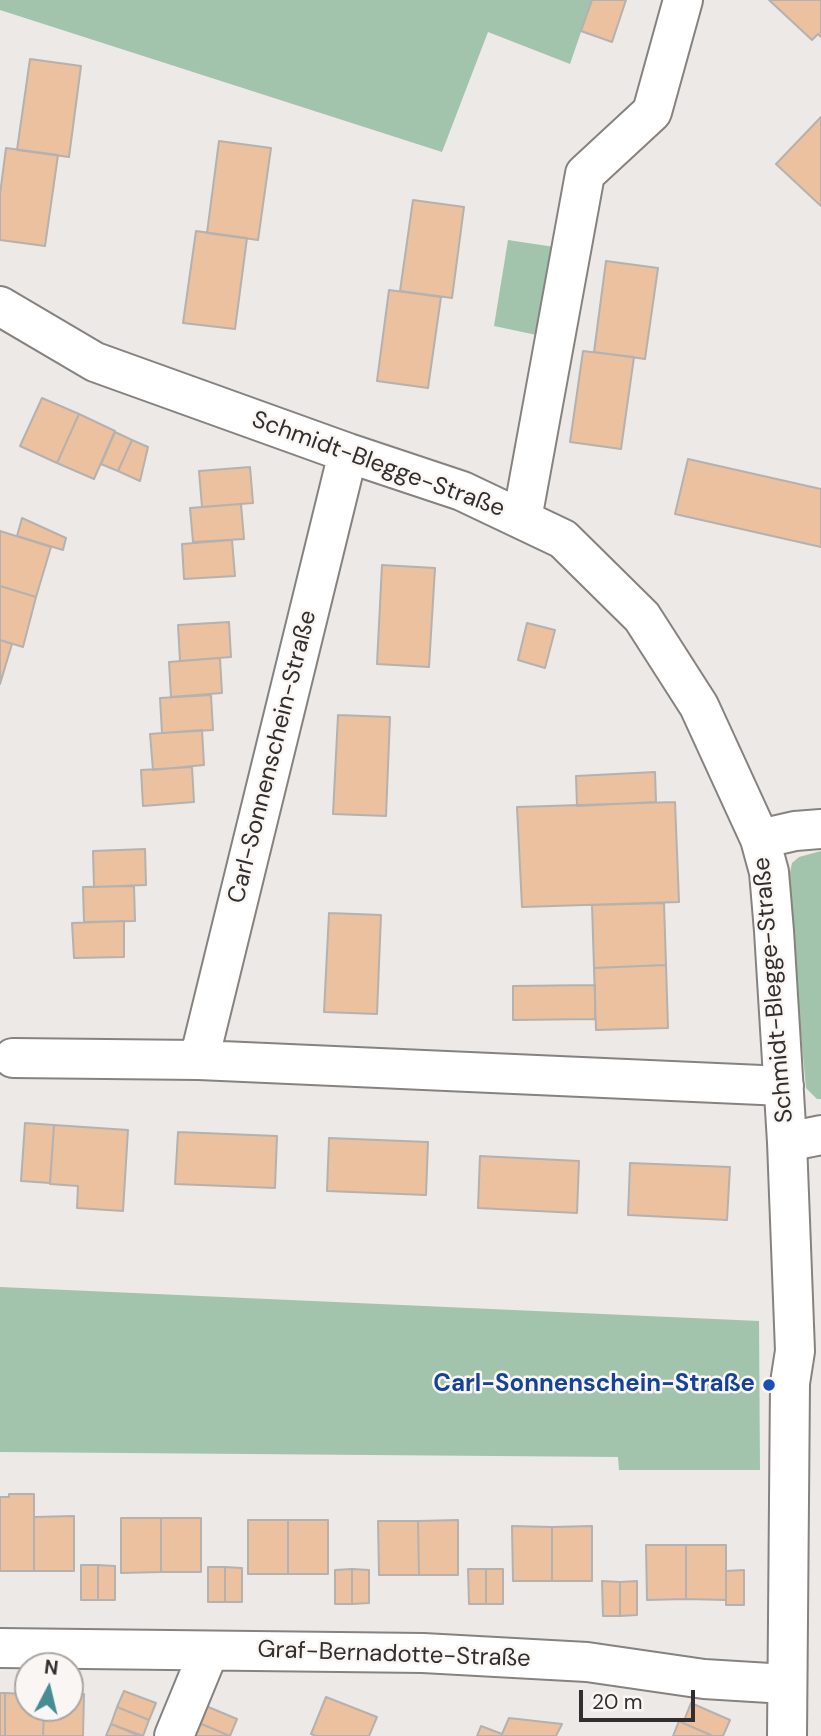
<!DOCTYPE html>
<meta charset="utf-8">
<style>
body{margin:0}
#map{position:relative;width:821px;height:1736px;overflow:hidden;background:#ede9e6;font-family:"DM Sans",sans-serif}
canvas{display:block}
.north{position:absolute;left:14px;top:1652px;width:70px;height:70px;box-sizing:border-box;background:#faf6f3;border:2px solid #aaa6a4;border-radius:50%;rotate:7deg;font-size:19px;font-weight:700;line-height:28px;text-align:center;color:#312f2e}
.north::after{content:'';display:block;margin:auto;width:24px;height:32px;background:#458c93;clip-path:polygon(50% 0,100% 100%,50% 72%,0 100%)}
.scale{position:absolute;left:579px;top:1690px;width:116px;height:32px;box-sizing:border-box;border:4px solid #312f2e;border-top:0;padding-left:9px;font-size:21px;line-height:24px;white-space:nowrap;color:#312f2e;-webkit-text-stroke:5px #faf6f3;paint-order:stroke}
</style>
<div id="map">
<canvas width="821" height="1736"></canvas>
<div class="north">N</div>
<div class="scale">20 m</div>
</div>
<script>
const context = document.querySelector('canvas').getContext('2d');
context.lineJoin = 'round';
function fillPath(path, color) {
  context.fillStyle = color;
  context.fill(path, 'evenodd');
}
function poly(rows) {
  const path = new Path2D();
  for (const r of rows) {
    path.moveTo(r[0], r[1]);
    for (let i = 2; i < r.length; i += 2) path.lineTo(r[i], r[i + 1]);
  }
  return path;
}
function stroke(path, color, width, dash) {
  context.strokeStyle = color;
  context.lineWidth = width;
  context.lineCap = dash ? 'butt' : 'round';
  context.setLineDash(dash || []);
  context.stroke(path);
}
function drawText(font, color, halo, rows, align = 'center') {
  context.font = font + ' "DM Sans",sans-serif';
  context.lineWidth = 5;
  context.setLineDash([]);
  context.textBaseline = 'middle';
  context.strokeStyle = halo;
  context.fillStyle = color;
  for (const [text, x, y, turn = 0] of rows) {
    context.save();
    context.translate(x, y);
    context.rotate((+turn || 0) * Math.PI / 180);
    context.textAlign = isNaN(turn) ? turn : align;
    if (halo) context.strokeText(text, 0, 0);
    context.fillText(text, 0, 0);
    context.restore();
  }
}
fillPath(poly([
 [0,0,592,0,570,64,488,32,442,152,0,10],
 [508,240,561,248,546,337,494,326],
 [821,851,821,1099,817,1099,806,1088,787,886,792,863,799,857],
 [0,1287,759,1321,760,1470,619,1470,618,1457,0,1452]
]), '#a2c4ad');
const building = poly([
 [592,0,626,0,612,42,581,31,592,0],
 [769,0,821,0,821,37,818,34,812,40,769,0],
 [30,59,81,66,69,157,17,150,30,59],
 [821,117,821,206,776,164,821,117],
 [219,141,271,148,258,240,207,233,219,141],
 [6,148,58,155,45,246,0,240,0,194,6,148],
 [413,200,464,207,452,298,400,291,413,200],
 [196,231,247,238,235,329,183,323,196,231],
 [606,261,658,268,645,359,594,352,606,261],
 [389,290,441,297,428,388,377,381,389,290],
 [583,351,634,357,621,449,570,442,583,351],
 [42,398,79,414,57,463,20,446,42,398],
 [79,414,115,431,94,479,57,463,79,414],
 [115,432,132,440,118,471,101,464,115,432],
 [132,440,148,447,140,481,118,471,132,440],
 [688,459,821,489,821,547,675,514,688,459],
 [250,467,253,503,202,507,199,471,250,467],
 [241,504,244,539,193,542,190,508,241,504],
 [22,518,66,538,63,550,17,536,22,518],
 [0,531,51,547,36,597,0,586,0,531],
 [232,540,235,576,184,579,182,544,232,540],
 [382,565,435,568,429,667,377,664,382,565],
 [0,586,36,597,23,647,0,640,0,586],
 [229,622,231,657,180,661,178,625,229,622],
 [527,623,555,630,545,668,518,660,527,623],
 [0,640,12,644,0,684,0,640],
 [220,658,222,693,171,697,169,662,220,658],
 [211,695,213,730,162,733,160,698,211,695],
 [338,715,390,717,386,816,333,814,338,715],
 [202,730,204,765,153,770,150,734,202,730],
 [192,767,194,802,143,806,141,770,192,767],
 [655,772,656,802,577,806,576,776,655,772],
 [675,802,679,902,522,907,517,807,675,802],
 [145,849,146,885,94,887,93,851,145,849],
 [134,886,135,921,84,922,83,887,134,886],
 [664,903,666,965,594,968,592,905,664,903],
 [329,913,381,915,377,1014,324,1012,329,913],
 [124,921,124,957,74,958,72,923,124,921],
 [666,965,668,1028,596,1030,594,968,666,965],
 [595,985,595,1019,513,1020,513,986,595,985],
 [25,1123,54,1125,50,1183,21,1181,25,1123],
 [54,1125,128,1130,123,1211,77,1208,78,1186,50,1184,54,1125],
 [178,1132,277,1136,275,1188,175,1184,178,1132],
 [329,1138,428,1142,426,1195,327,1191,329,1138],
 [480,1156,579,1161,577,1213,478,1208,480,1156],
 [630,1163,730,1167,727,1220,628,1215,630,1163],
 [9,1494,34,1494,34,1571,0,1571,0,1497,9,1497,9,1494],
 [74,1516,74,1571,34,1571,34,1517,74,1516],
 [121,1518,161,1518,161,1572,121,1573,121,1518],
 [161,1518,201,1518,201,1572,161,1572,161,1518],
 [248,1520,288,1520,288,1574,248,1574,248,1520],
 [288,1520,328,1520,328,1574,288,1574,288,1520],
 [458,1520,458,1575,419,1575,418,1521,458,1520],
 [378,1521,418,1521,419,1575,379,1575,378,1521],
 [512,1526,552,1527,552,1581,513,1581,512,1526],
 [592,1526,592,1581,552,1581,552,1527,592,1526],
 [646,1545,686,1545,686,1599,647,1600,646,1545],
 [686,1545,726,1545,726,1600,686,1599,686,1545],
 [81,1565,98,1565,98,1600,81,1600,81,1565],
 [98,1565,115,1566,115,1600,98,1600,98,1565],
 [208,1567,225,1567,225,1602,208,1602,208,1567],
 [225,1567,242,1568,242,1602,225,1602,225,1567],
 [352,1569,369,1570,369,1603,352,1604,352,1569],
 [352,1569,352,1604,335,1604,335,1570,352,1569],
 [468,1569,486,1569,486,1604,469,1604,468,1569],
 [486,1569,503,1569,503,1604,486,1604,486,1569],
 [744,1570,744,1605,726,1605,726,1571,744,1570],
 [602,1581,620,1582,620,1616,603,1616,602,1581],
 [637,1581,637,1615,620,1616,620,1582,637,1581],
 [124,1691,156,1703,149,1720,117,1707,124,1691],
 [0,1693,5,1693,5,1736,0,1736,0,1693],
 [5,1693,28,1694,28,1708,44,1708,43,1736,5,1736,5,1693],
 [70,1694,84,1694,83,1736,43,1736,44,1708,70,1708,70,1694],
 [326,1697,377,1717,369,1736,316,1736,311,1734,326,1697],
 [691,1703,730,1720,723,1736,713,1736,683,1723,691,1703],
 [206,1706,237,1719,230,1736,199,1723,206,1706],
 [117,1707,149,1720,143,1736,111,1724,117,1707],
 [509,1718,562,1724,556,1736,477,1736,481,1726,502,1734,509,1718],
 [679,1721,683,1723,713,1736,673,1736,679,1721],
 [199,1723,230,1736,194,1736,199,1723],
 [111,1724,140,1736,106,1736,111,1724]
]);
fillPath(building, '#ebc19f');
stroke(building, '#b5b1ae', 2);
const minor = poly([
 [0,306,95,362,348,453,462,491,563,539,642,617,699,706,760,839,769,872,774,931,787,1142,795,1351,790,1383,787,1736],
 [348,453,199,1060,784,1086],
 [522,519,585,174,652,112,683,0],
 [760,839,795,831,821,829],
 [13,1058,199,1060],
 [787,1142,821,1135],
 [0,1648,423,1653,587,1662,704,1679,786,1684],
 [174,1736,209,1651]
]);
stroke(minor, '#86827f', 42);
stroke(minor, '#fff', 38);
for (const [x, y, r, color] of [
 [769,1385,7,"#1a4fb4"]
]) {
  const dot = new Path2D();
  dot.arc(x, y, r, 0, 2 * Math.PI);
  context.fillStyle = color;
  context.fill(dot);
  stroke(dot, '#faf6f3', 2.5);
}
drawText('24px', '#312f2e', '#faf6f3', [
 ["Schmidt-Blegge-Straße",378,465,20],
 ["Carl-Sonnenschein-Straße",273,757,-76],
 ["Schmidt-Blegge-Straße",774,990,-95],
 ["Graf-Bernadotte-Straße",394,1655,2]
]);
drawText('bold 24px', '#164399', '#faf6f3', [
 ["Carl-Sonnenschein-Straße",755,1385]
], 'right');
</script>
